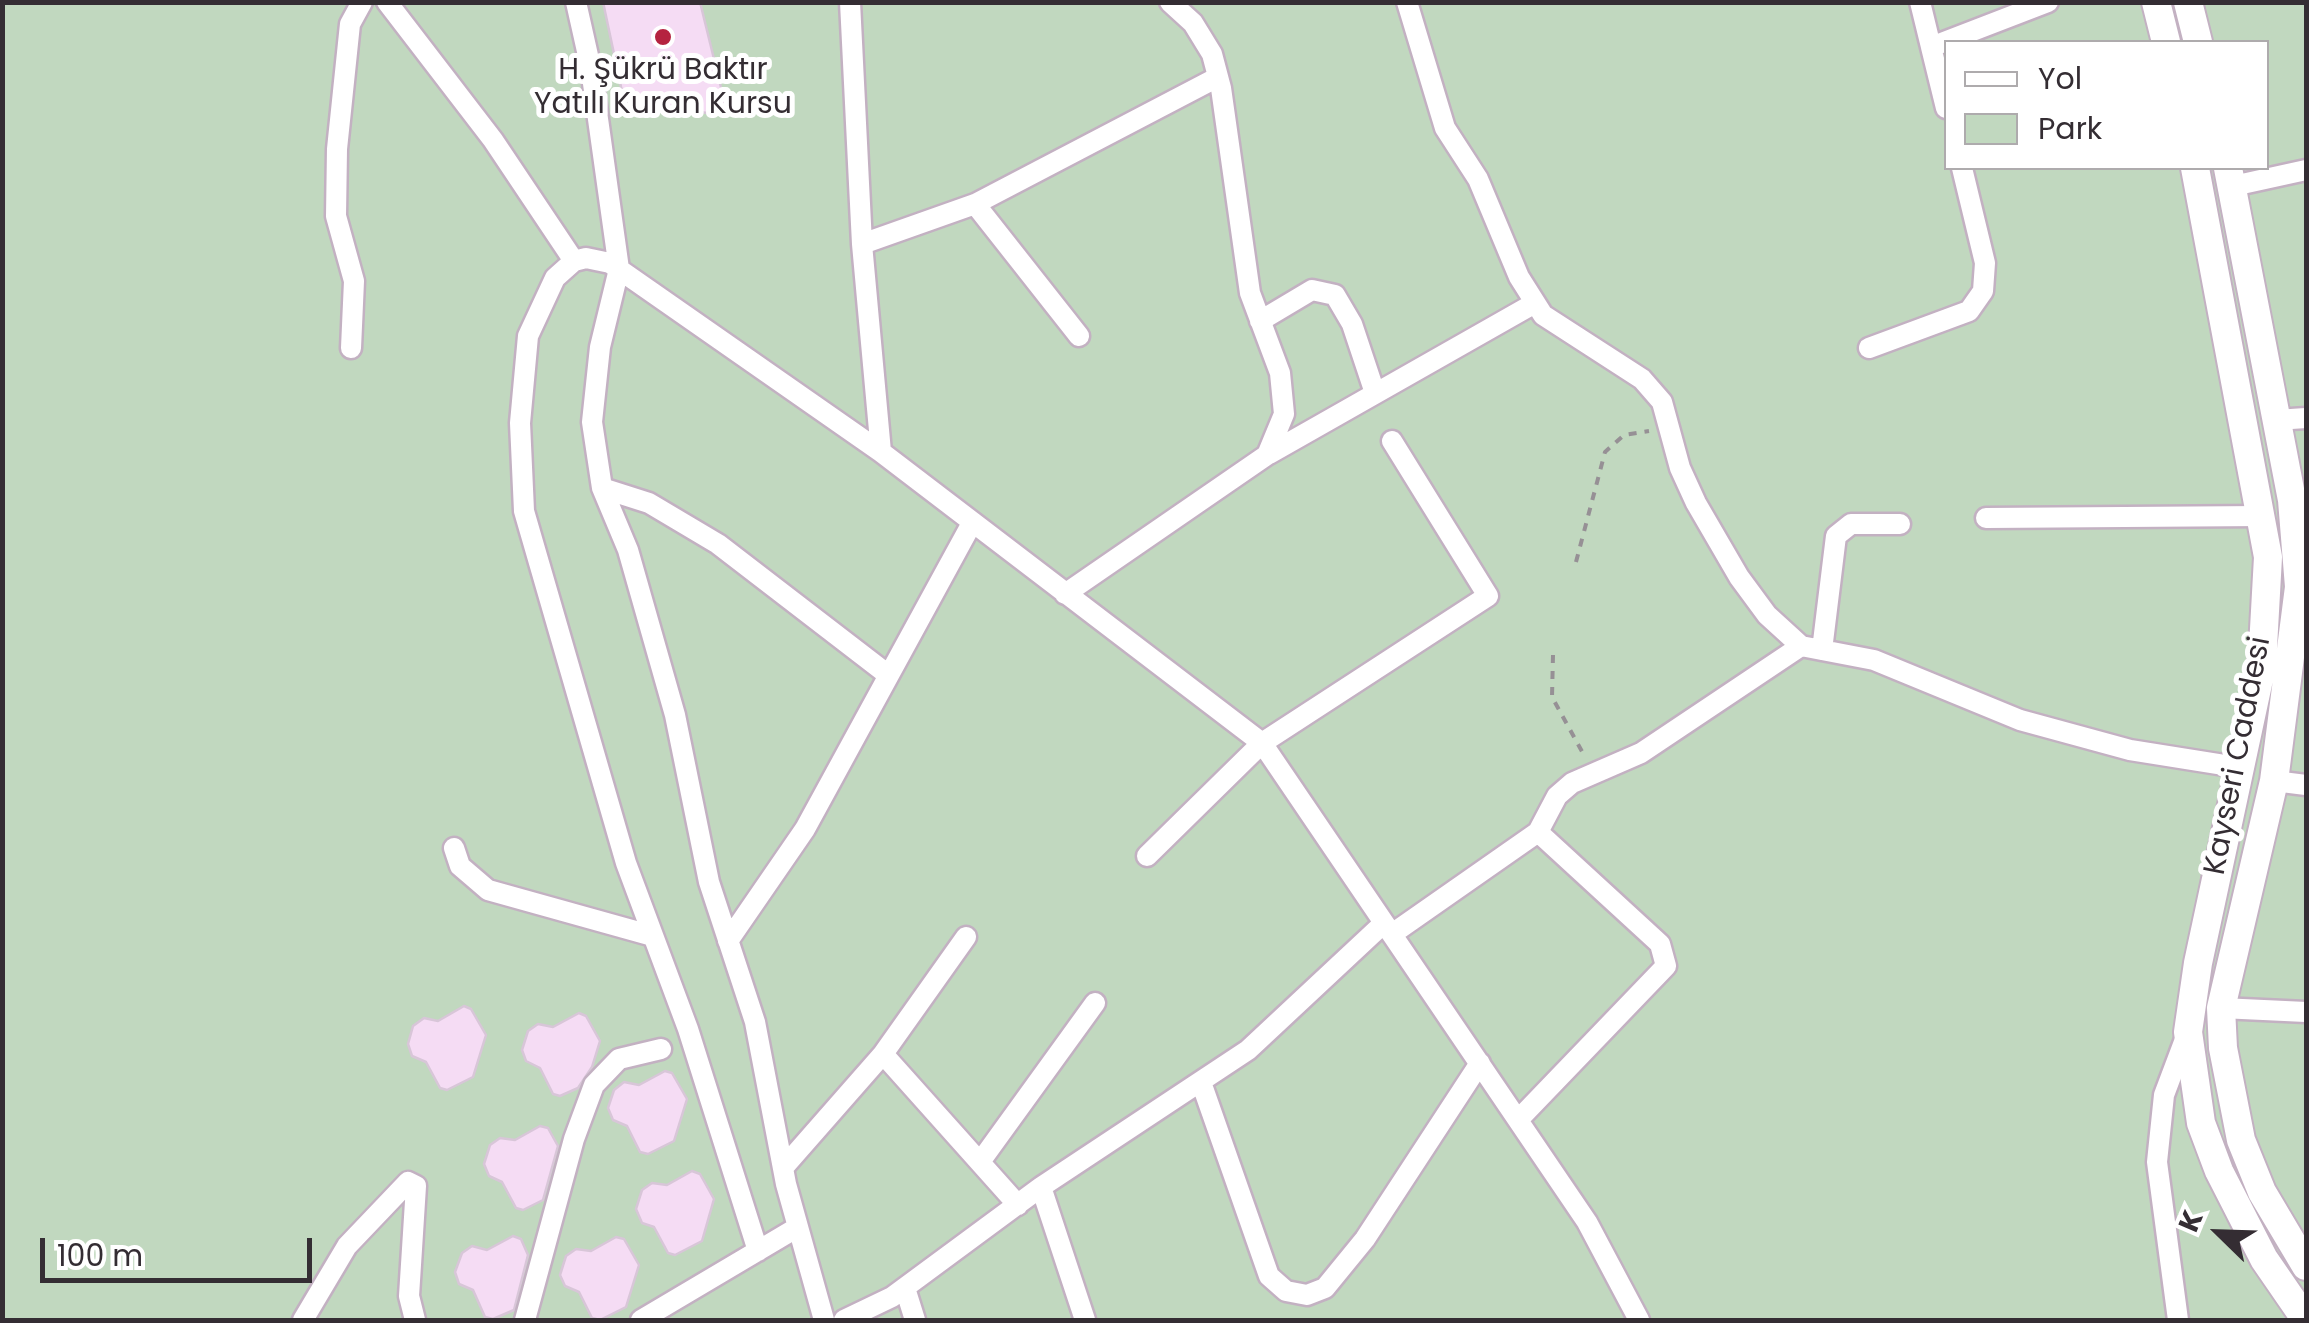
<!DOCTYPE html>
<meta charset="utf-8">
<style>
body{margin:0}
#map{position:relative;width:2309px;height:1323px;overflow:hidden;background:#fdf9fd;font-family:Poppins,sans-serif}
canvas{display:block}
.frame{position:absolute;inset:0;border:5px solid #342d33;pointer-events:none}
.legend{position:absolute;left:1944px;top:40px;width:325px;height:130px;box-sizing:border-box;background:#fff;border:2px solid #aeabad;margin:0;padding:12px 18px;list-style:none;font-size:30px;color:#342d33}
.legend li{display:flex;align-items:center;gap:20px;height:50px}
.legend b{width:50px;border:2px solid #aeabad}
.north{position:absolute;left:2169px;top:1183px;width:100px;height:100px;-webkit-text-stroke:8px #fff;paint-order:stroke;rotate:293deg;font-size:28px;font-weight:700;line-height:40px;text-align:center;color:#342d33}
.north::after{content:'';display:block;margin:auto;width:35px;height:45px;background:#342d33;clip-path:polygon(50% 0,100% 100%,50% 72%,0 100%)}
.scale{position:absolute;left:40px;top:1238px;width:272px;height:45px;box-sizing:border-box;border:5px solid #342d33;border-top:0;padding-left:12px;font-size:30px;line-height:35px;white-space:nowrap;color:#342d33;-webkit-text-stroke:8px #fff;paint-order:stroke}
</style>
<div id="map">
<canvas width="2309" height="1323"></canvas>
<div class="frame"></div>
<ul class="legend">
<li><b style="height:12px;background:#fff"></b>Yol</li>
<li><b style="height:28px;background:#c1d8bf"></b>Park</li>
</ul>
<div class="north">K</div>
<div class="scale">100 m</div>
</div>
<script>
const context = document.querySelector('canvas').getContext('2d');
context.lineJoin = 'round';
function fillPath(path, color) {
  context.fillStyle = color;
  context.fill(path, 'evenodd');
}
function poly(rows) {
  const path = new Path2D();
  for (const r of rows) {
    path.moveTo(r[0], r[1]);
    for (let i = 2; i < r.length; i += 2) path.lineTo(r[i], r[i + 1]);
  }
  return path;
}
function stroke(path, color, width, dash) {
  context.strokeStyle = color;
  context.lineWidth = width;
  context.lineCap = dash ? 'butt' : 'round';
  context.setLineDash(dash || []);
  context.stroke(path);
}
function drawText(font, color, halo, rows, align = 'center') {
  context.font = font + ' Poppins,sans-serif';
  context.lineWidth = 10;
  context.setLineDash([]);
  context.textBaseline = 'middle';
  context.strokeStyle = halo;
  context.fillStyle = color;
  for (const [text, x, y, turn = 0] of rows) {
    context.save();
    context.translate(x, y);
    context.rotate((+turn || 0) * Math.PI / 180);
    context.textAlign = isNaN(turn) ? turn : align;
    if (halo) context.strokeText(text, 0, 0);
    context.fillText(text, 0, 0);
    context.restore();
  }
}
fillPath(poly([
 [3,3,2306,3,2306,1320,3,1320],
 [1946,42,2266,42,2266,168,1946,168]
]), '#c1d8bf');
const building = poly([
 [603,2,700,2,728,116,624,101,603,2],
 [464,1006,471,1009,486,1035,473,1077,447,1090,440,1088,426,1062,412,1056,408,1044,413,1026,424,1018,438,1021,464,1006],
 [579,1013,586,1016,600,1041,592,1067,578,1088,560,1096,553,1094,540,1068,526,1061,522,1050,528,1031,538,1024,553,1027,579,1013],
 [665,1071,672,1073,687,1099,674,1141,648,1154,640,1152,627,1126,613,1120,608,1108,614,1090,624,1082,639,1085,665,1071],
 [540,1126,548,1128,558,1146,543,1200,523,1210,516,1208,502,1182,489,1176,484,1164,490,1145,500,1138,515,1140,540,1126],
 [692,1171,700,1174,714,1199,702,1241,675,1255,668,1253,654,1227,642,1223,636,1209,642,1190,652,1183,667,1185,692,1171],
 [513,1236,521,1239,528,1255,514,1310,493,1319,485,1317,473,1290,459,1284,455,1272,462,1253,472,1246,487,1250,513,1236],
 [616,1237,624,1239,639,1265,626,1307,600,1320,592,1318,579,1292,565,1286,560,1275,566,1256,576,1249,591,1251,616,1237]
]);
fillPath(building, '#f5dcf4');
stroke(building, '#d8c6d8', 2.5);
const minor = poly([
 [387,2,493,140,574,261],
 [576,2,591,69,619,269,600,347,592,422,602,488,628,550,675,715,709,882,755,1022,786,1184,824,1320],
 [850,2,862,244,881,452],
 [1407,2,1445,128,1478,179,1519,277,1543,315,1642,379,1662,402,1680,468,1696,503,1739,577,1767,615,1801,646],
 [1920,2,1931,47],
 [1946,108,1931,47,2048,2],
 [2233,186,2306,170],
 [975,204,1079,336],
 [862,244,975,204,1218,77],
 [1260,321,1312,290,1335,295,1352,324,1375,393],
 [351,348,354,281,336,216,337,149,350,24,362,2],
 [1869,348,1969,311,1983,291,1985,263,1962,168],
 [2276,420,2306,418],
 [1269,454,1535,303],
 [602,488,649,503,718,544,887,674],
 [1986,518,2263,516],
 [1065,594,1267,455,1284,414,1280,373,1250,293,1221,88,1212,54,1193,23,1170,2],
 [1822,650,1836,536,1851,524,1900,524],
 [2274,781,2306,785],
 [454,848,460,866,488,890,653,936],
 [1147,856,1262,743,1488,596,1392,441],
 [1392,934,1538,832,1557,796,1572,783,1641,753,1801,646,1874,660,2020,720,2130,750,2243,768],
 [728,941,805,829,972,523],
 [2221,1008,2306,1012],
 [883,1054,966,937],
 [1201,1082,1269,1276,1286,1291,1307,1295,1325,1288,1365,1239,1480,1063],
 [1518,1120,1666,966,1660,944,1538,832],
 [980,1162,1095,1003],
 [783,1168,883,1054,1018,1205],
 [1041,1187,1085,1320],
 [758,1251,688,1029,626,863,524,511,520,423,528,336,555,278,574,261,586,258,610,263,881,452,1262,743,1587,1222,1639,1320],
 [905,1288,915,1320],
 [303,1320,347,1246,408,1182,416,1186,409,1296,415,1320],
 [525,1320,574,1139,594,1085,619,1059,661,1049],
 [641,1320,798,1227],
 [844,1320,892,1297,1041,1187,1248,1050,1384,923],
 [2178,1320,2157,1162,2164,1095,2187,1034]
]);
const major = poly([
 [2156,2,2166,42],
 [2188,2,2198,42],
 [2195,168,2268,557,2262,665,2198,963,2188,1032,2201,1123,2219,1171,2264,1259,2306,1320],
 [2228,168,2292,500,2299,587,2274,781,2221,1008,2223,1048,2241,1140,2262,1192,2306,1266]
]);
stroke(minor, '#c3b1c2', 25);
stroke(major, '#c3b1c2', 32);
stroke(poly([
 [1576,562,1605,452,1624,435,1649,431],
 [1553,655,1552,697,1585,757]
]), '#969095', 4, [8, 8]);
stroke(minor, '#fff', 20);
stroke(major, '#fff', 28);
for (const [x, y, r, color] of [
 [663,37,10,"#b52340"]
]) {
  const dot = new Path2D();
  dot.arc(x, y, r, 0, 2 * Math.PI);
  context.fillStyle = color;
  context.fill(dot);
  stroke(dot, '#fff', 4);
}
drawText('30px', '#342d33', '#fff', [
 ["H. Şükrü Baktır",663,71],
 ["Yatılı Kuran Kursu",663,105]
]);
drawText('30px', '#342d33', '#fff', [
 ["Kayseri Caddesi",2239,756,-79]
]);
</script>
